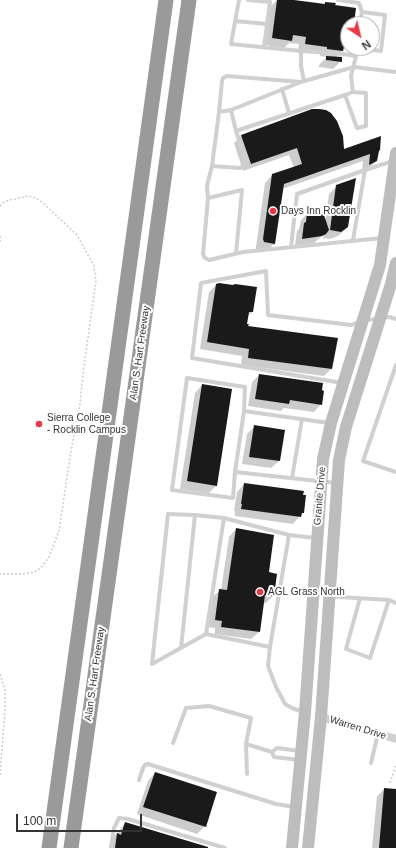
<!DOCTYPE html>
<style>
body{margin:0}
#map{position:relative;width:396px;height:848px;overflow:hidden;background:#fff;font-family:Arial,sans-serif}
canvas{display:block}
.north{position:absolute;left:340px;top:16px;width:40px;height:40px;box-sizing:border-box;background:#fff;border:1px solid #adadad;border-radius:50%;rotate:145deg;font-size:11px;font-weight:700;line-height:16px;text-align:center;color:#333}
.north::after{content:'';display:block;margin:auto;width:14px;height:18px;background:#e63946;clip-path:polygon(50% 0,100% 100%,50% 72%,0 100%)}
.scale{position:absolute;left:16px;top:814px;width:126px;height:18px;box-sizing:border-box;border:2px solid #333;border-top:0;padding-left:5px;font-size:12px;line-height:14px;white-space:nowrap;color:#333;-webkit-text-stroke:3px #fff;paint-order:stroke}
</style>
<div id="map">
<canvas width="396" height="848"></canvas>
<div class="north">N</div>
<div class="scale">100 m</div>
</div>
<script>
const context = document.querySelector('canvas').getContext('2d');
context.lineJoin = 'round';
function fillPath(path, color) {
  context.fillStyle = color;
  context.fill(path, 'evenodd');
}
function poly(rows) {
  const path = new Path2D();
  for (const r of rows) {
    path.moveTo(r[0], r[1]);
    for (let i = 2; i < r.length; i += 2) path.lineTo(r[i], r[i + 1]);
  }
  return path;
}
function stroke(path, color, width, dash) {
  context.strokeStyle = color;
  context.lineWidth = width;
  context.lineCap = dash ? 'butt' : 'round';
  context.setLineDash(dash || []);
  context.stroke(path);
}
function drawText(font, color, halo, rows, align = 'center') {
  context.font = font + ' Arial,sans-serif';
  context.lineWidth = 4;
  context.setLineDash([]);
  context.textBaseline = 'middle';
  context.strokeStyle = halo;
  context.fillStyle = color;
  for (const [text, x, y, turn = 0] of rows) {
    context.save();
    context.translate(x, y);
    context.rotate((+turn || 0) * Math.PI / 180);
    context.textAlign = isNaN(turn) ? turn : align;
    if (halo) context.strokeText(text, 0, 0);
    context.fillText(text, 0, 0);
    context.restore();
  }
}
fillPath(poly([
 [277,0,323,5,325,3,334,6,353,24,348,24,348,45,335,58,341,61,333,69,319,67,319,65,327,57,320,56,320,54,298,51,299,44,289,43,284,48,265,45,271,6],
 [241,136,343,150,380,137,376,161,369,169,362,171,363,161,282,189,275,243,267,251,256,249,256,247,265,183,272,175,294,168,289,155,243,171,234,143],
 [337,186,346,229,338,236,330,239,323,238,324,234,314,243,295,245,297,231,299,229,301,220,308,213,325,223,329,194],
 [216,285,252,312,247,317,246,325,247,327,331,369,324,376,241,365,242,356,200,349,209,292],
 [259,375,321,404,314,412,284,408,281,411,248,406,252,382],
 [202,385,216,486,209,493,180,489,195,393],
 [255,426,284,431,279,461,271,468,242,464,247,434],
 [244,484,303,512,293,524,235,516,235,511,234,511,237,492],
 [236,529,267,573,273,596,266,603,263,603,259,632,251,639,215,634,215,628,208,627,212,597,221,590,229,537],
 [155,773,205,826,197,834,137,814,148,781],
 [385,789,396,790,396,848,372,848,377,796],
 [125,823,209,848,109,848,110,842]
]), '#0003');
fillPath(poly([
 [277,0,294,0,325,4,325,2,336,3,335,5,356,8,354,24,348,24,348,43,345,42,343,51,327,49,327,47,305,44,306,37,293,35,292,41,272,38],
 [326,56,342,57,342,62,326,60],
 [312,109,319,109,326,110,331,113,337,121,343,136,344,149,381,136,380,150,379,151,377,161,369,165,370,154,284,184,275,244,264,242,263,239,272,174,302,164,297,148,251,164,241,135],
 [356,178,348,227,341,232,330,230,336,185],
 [307,212,318,214,323,212,329,230,326,234,322,236,302,239,304,223,306,222],
 [219,283,233,285,235,284,257,287,253,312,249,312,247,324,249,324,248,326,338,338,332,369,248,358,249,349,207,342,216,284],
 [259,374,323,383,322,390,324,391,322,405,290,400,289,404,255,399],
 [202,384,232,389,217,486,187,481],
 [254,425,285,430,280,461,249,457],
 [244,483,304,491,303,495,306,495,304,513,302,513,301,517,241,509,242,504,241,504],
 [236,528,274,535,269,572,277,574,274,596,265,595,260,632,221,627,222,621,215,620,219,589,227,590],
 [155,772,217,792,206,827,143,807],
 [384,788,396,789,396,848,379,848],
 [125,822,208,847,208,848,115,848,117,833,121,835]
]), '#1a1a1a');
stroke(poly([
 [0,206,4,202,10,200,28,196,36,198,42,202,77,235,94,266,96,281,83,373,80,404,71,451,59,531,49,557,41,568,34,572,23,574,0,574],
 [0,236,0,243],
 [0,674,5,690,5,709,0,776],
 [390,783,396,765]
]), '#cdcdcd', 1.5, [2, 2]);
stroke(poly([
 [239,0,231,44,301,51,343,54,356,56,357,48],
 [338,0,359,3,362,12],
 [235,21,267,24,270,2,248,0],
 [264,47,267,24],
 [359,48,381,51,385,15,362,12,360,24],
 [301,51,301,66,304,81],
 [301,82,227,76,223,78,222,81,219,112,212,166,207,186,208,198,203,254,205,258,209,260,243,252,382,238],
 [282,89,289,113],
 [345,95,353,92,351,76,356,56],
 [231,110,236,131,345,95,357,128,366,126,366,93,353,92],
 [219,112,231,110,301,82,354,67,396,72],
 [212,166,240,168,245,165,246,161,236,131],
 [208,198,242,190,236,253],
 [353,240,365,170,393,161],
 [291,247,297,194,365,170],
 [396,365,363,461,396,472],
 [342,383,192,358,201,283,266,271,268,315,351,325,363,321,380,318,390,317,396,319],
 [329,423,244,411,245,387,187,378,172,490,233,498,235,472,336,483],
 [235,472,244,411],
 [292,478,302,419],
 [224,518,289,535,315,538],
 [318,584,320,590,329,595,340,597,389,600,396,603],
 [360,598,346,649,370,658,389,600],
 [206,634,224,518,195,515,168,514,152,664,206,634,270,647,268,666,276,687,285,704,292,708,303,712],
 [270,647,289,535],
 [181,648,195,515],
 [173,743,186,708,209,706,251,718,246,744,272,752,274,757,300,760],
 [246,744,247,774],
 [272,752,277,748,300,751],
 [371,763,378,734],
 [139,780,143,768,145,765,148,764,276,804,294,807],
 [111,848,114,828,119,818,128,819,225,848]
]), '#d0d0d0', 4);
stroke(poly([
 [321,717,396,739]
]), '#d0d0d0', 8);
stroke(poly([
 [292,848,305,712,323,459,331,423,380,265,396,153],
 [308,848,321,717,339,460,346,427,391,284,396,263]
]), '#bdbdbd', 12);
stroke(poly([
 [49,848,166,0],
 [71,848,189,0]
]), '#9a9a9a', 15);
for (const [x, y, r, color] of [
 [273,211,4,"#e63946"],
 [39,424,4,"#e63946"],
 [260,592,4,"#e63946"]
]) {
  const dot = new Path2D();
  dot.arc(x, y, r, 0, 2 * Math.PI);
  context.fillStyle = color;
  context.fill(dot);
  stroke(dot, '#fff', 1.5);
}
drawText('10px', '#333', '#fff', [
 ["Days Inn Rocklin",281,211],
 ["Sierra College",47,418],
 ["- Rocklin Campus",47,430],
 ["AGL Grass North",268,592]
], 'left');
drawText('10px', '#333', '#fff', [
 ["Alan S. Hart Freeway",140,353,-82],
 ["Granite Drive",320,496,-85],
 ["Alan S. Hart Freeway",95,674,-82],
 ["Warren Drive",358,728,17]
]);
</script>
